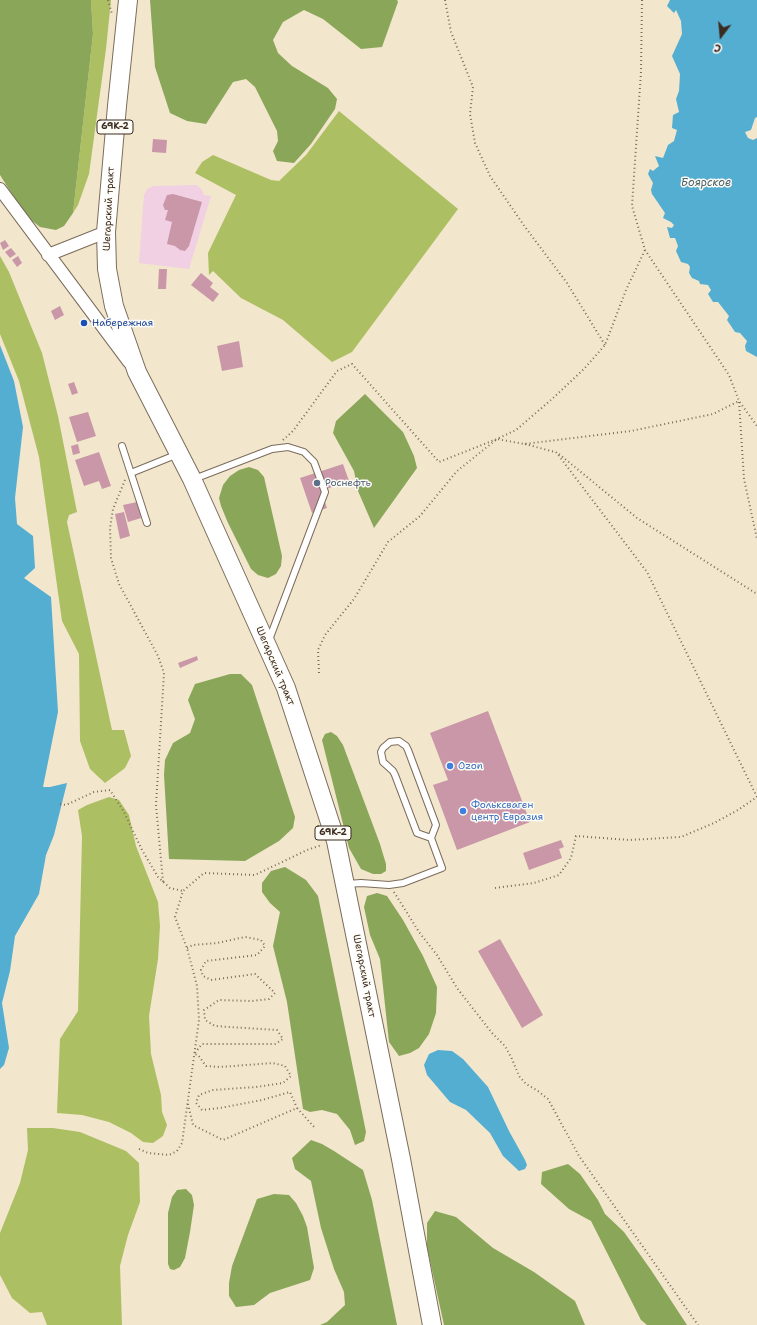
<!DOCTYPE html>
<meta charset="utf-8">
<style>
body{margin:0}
#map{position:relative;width:757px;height:1325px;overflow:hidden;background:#f2e6cc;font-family:"Shantell Sans",sans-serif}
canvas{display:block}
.north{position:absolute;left:701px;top:16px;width:40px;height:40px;-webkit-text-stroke:3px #fdfcf7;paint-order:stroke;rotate:196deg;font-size:11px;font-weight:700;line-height:16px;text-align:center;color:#3b2a1e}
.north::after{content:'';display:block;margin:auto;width:14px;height:18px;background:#3b2a1e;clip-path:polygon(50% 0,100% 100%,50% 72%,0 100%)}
</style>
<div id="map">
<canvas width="757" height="1325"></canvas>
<div class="north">С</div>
</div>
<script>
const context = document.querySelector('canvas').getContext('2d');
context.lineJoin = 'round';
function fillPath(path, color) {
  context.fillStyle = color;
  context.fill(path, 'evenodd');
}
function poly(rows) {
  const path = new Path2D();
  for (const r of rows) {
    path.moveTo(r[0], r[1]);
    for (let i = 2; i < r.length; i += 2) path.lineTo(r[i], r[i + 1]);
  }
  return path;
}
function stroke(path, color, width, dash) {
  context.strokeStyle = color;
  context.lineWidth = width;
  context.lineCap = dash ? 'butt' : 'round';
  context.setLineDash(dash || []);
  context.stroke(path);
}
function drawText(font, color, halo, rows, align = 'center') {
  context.font = font + ' "Shantell Sans",sans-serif';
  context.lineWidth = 3;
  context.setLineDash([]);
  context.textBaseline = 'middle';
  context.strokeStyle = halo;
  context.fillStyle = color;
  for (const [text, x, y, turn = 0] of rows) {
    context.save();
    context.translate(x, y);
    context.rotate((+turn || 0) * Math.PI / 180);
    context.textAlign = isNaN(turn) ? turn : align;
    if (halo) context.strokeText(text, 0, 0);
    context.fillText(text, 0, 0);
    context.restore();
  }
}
fillPath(poly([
 [197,185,202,190,204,195,211,196,189,269,139,263,144,195,147,189,153,186]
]), '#f1d0e3');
fillPath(poly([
 [91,0,111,0,106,49,89,174,78,205,73,213,93,34],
 [339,111,458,209,352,352,332,362,283,320,241,298,213,271,209,275,208,253,236,195,195,173,202,162,213,155,271,180,279,181,306,155],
 [0,256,9,272,42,353,58,416,77,512,69,515,67,522,112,730,124,730,131,756,125,768,105,783,90,769,80,741,79,654,62,621,39,457,19,381,0,334],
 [109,797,119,800,129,815,136,846,158,902,160,926,158,959,149,1016,151,1054,161,1095,162,1112,167,1125,163,1136,153,1143,143,1142,131,1133,109,1122,82,1115,57,1113,60,1039,78,1011,82,836,78,810,87,805],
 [27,1128,53,1128,80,1132,126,1151,139,1163,140,1202,128,1235,120,1266,122,1325,47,1325,42,1312,30,1313,12,1298,0,1275,0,1233,20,1183,28,1150]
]), '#adbf63');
fillPath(poly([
 [0,0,91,0,93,34,73,213,64,226,56,230,40,227,26,216,0,175],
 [150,0,397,0,398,2,382,47,361,49,323,19,304,10,283,22,273,40,278,53,292,66,328,88,337,99,335,109,311,144,294,163,277,161,273,151,278,141,277,131,255,87,246,79,233,82,206,124,187,121,170,113,155,67],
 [365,394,403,432,414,456,417,468,374,528,358,491,354,471,333,433,336,421],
 [249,467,258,470,264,477,282,556,281,566,276,574,268,578,258,575,251,569,228,523,221,506,219,498,223,485,230,476,239,470],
 [230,674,241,674,252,685,295,817,293,828,279,841,245,861,169,859,164,775,165,760,173,743,190,733,195,719,188,700,195,684],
 [331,732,337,736,343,745,380,844,386,864,386,871,381,874,373,874,361,869,349,848,322,740,325,734],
 [285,867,306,880,318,896,366,1132,364,1141,355,1145,350,1130,337,1114,322,1110,310,1112,303,1109,287,1002,273,946,280,912,270,903,262,892,262,883,271,871],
 [377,893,387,896,403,920,423,956,437,987,436,1013,429,1034,419,1048,410,1053,399,1056,389,1042,380,959,370,935,364,907,367,896],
 [311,1140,322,1144,334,1151,363,1170,372,1200,397,1325,320,1325,327,1322,345,1305,344,1292,334,1269,321,1228,311,1181,295,1169,292,1158],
 [568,1164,580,1174,598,1200,605,1214,624,1232,651,1270,687,1325,647,1325,641,1320,591,1221,569,1209,541,1184,542,1172],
 [186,1189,192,1195,194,1205,190,1232,185,1258,180,1267,174,1270,170,1269,168,1264,168,1213,172,1197,177,1190],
 [274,1194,289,1195,296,1203,303,1216,307,1227,314,1268,310,1280,270,1293,254,1305,236,1307,229,1296,229,1283,232,1266,257,1199],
 [435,1211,456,1217,493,1248,534,1272,575,1301,585,1325,444,1325,427,1247,427,1223]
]), '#8aa659');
fillPath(poly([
 [670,0,757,0,757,117,755,118,751,130,745,132,748,138,753,140,757,138,757,357,746,351,745,346,747,341,740,333,735,332,727,320,729,316,718,302,713,302,708,294,711,290,708,285,700,284,699,281,692,278,689,273,690,267,688,264,681,262,676,251,678,246,675,238,670,238,667,227,672,228,674,225,671,222,663,218,665,213,652,194,651,190,653,183,648,174,650,169,653,171,659,166,655,156,663,158,668,145,674,141,677,130,672,128,673,115,679,112,676,99,679,91,680,74,672,56,682,34,681,21,676,10,674,13,667,6],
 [0,345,14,381,23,427,15,498,17,524,33,536,35,568,24,578,51,597,58,712,43,787,50,787,67,783,54,835,46,855,39,894,15,936,10,971,2,1003,9,1048,4,1065,0,1069],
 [438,1050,452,1051,463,1059,488,1087,509,1131,525,1160,527,1165,525,1169,519,1171,503,1156,490,1133,466,1110,450,1102,427,1075,424,1065,429,1054]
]), '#54aed2');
fillPath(poly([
 [153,139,167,140,166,153,152,152],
 [173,194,202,202,189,246,185,251,180,250,175,246,167,244,172,222,165,220,168,210,165,210,163,205,167,195],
 [5,240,9,246,3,250,0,243],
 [11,248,16,254,10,258,5,252],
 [18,256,22,263,17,267,12,260],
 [159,269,167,269,166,289,158,289],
 [201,273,213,283,210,287,219,294,213,302,191,285],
 [60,306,64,315,55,320,51,311],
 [239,341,243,367,222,371,217,346],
 [74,382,78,393,72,395,68,384],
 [88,412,96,436,77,442,69,417],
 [78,444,80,453,73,455,71,446],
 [99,452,111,486,102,489,99,481,84,486,75,460],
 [343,464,349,481,321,491,327,508,312,513,300,478],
 [137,502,141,518,128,522,123,505],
 [124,512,130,536,120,539,115,514],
 [197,656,198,660,180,668,178,663],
 [488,711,530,822,457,850,433,785,448,780,430,733],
 [561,840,564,847,559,849,562,858,529,870,523,853],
 [500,939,543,1015,522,1028,478,951]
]), '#c997a7');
const service = poly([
 [122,446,147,523],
 [131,473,178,454],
 [194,479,272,449,288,447,304,452,314,462,325,492,269,640],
 [347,884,361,883,389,885,403,883,442,868,431,838,436,825,408,750,406,746,399,741,390,742,383,748,381,752,383,762,393,771,395,775,417,833,431,838]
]);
const minor = poly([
 [0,189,129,362],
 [48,255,106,232]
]);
const primary = poly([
 [128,0,117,106,106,232,107,269,114,306,137,372,192,479,286,688,336,841,401,1159,432,1325]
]);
stroke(service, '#7b6c5b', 8);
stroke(minor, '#7b6c5b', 14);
stroke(primary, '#7b6c5b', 20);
stroke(poly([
 [108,0,112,14],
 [445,0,451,32,473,87,470,114,475,143,490,176,525,227,567,283,605,345],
 [642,0,641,72,632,206,645,250,729,375,739,401,757,426],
 [283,440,293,431,337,371,352,364,439,462,497,439,516,430,552,399,584,369,605,345,626,290,645,250],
 [525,444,555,452],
 [556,452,647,572,757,797],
 [559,454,637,518,757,594],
 [125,480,113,509,110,528,111,558,119,584,158,656,164,673,156,805,163,882],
 [319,673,318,650,325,635,354,599,388,542,420,516,457,471,497,439,524,444,631,431,713,414,739,401,744,479,757,539],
 [60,804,66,805,94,792,110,790,124,812,142,850,158,877,170,888,183,891],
 [495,888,534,883,559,875,571,858,576,836,629,840,681,837,714,823,738,810,757,797],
 [394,892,419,932,437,955,457,988,492,1033,505,1046,512,1059,519,1076,526,1084,538,1091,548,1099,579,1156,698,1325],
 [187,948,193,945,217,943,245,937,261,940,265,946,257,955,206,961,201,970,203,976,211,980,255,974,275,993,269,999,252,1001,219,1000,204,1010,205,1020,215,1026,277,1030,283,1039,275,1044,202,1044,194,1054,198,1055,206,1066,220,1067,273,1063,285,1066,291,1076,283,1083,256,1087,213,1090,199,1095,196,1103,202,1110,220,1108,262,1100,290,1092,297,1108],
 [188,1104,193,1125,223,1140,297,1108,315,1128],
 [139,1149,148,1153,169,1155,177,1151,182,1143,199,1020,197,986,187,948,175,917,183,891,204,873,255,875,307,850,322,845]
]), '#7b6c5b', 2, [1, 3]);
stroke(service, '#fff', 6);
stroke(minor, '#fff', 12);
stroke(primary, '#fff', 18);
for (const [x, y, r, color] of [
 [84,323,4,"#1a4fb4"],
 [317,483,4,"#5c6f8a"],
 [450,766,4,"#3f7fe0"],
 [463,811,4,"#3f7fe0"]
]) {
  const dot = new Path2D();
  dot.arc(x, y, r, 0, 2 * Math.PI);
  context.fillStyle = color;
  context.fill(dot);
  stroke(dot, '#fdfcf7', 1.5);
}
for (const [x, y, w] of [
 [115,127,36],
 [333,833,36]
]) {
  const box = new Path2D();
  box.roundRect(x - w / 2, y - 7, w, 14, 3);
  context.fillStyle = '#fdfcf7';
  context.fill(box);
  stroke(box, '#3b2a1e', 1);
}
drawText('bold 9px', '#3b2a1e', null, [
 ["69К-2",115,127],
 ["69К-2",333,833]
]);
drawText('10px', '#3b2a1e', '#fdfcf7', [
 ["Шегарский тракт",109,209,-87],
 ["Шегарский тракт",275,666,67],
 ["Шегарский тракт",364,976,79]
]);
drawText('10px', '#164399', '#fdfcf7', [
 ["Набережная",92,323]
], 'left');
drawText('10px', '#4e5e75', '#fdfcf7', [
 ["Роснефть",325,483]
], 'left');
drawText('10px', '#366cbe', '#fdfcf7', [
 ["Ozon",458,766],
 ["Фольксваген",471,805],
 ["центр Евразия",471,817]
], 'left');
drawText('italic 11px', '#455f66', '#fdfcf7', [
 ["Боярское",706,183]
]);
</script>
